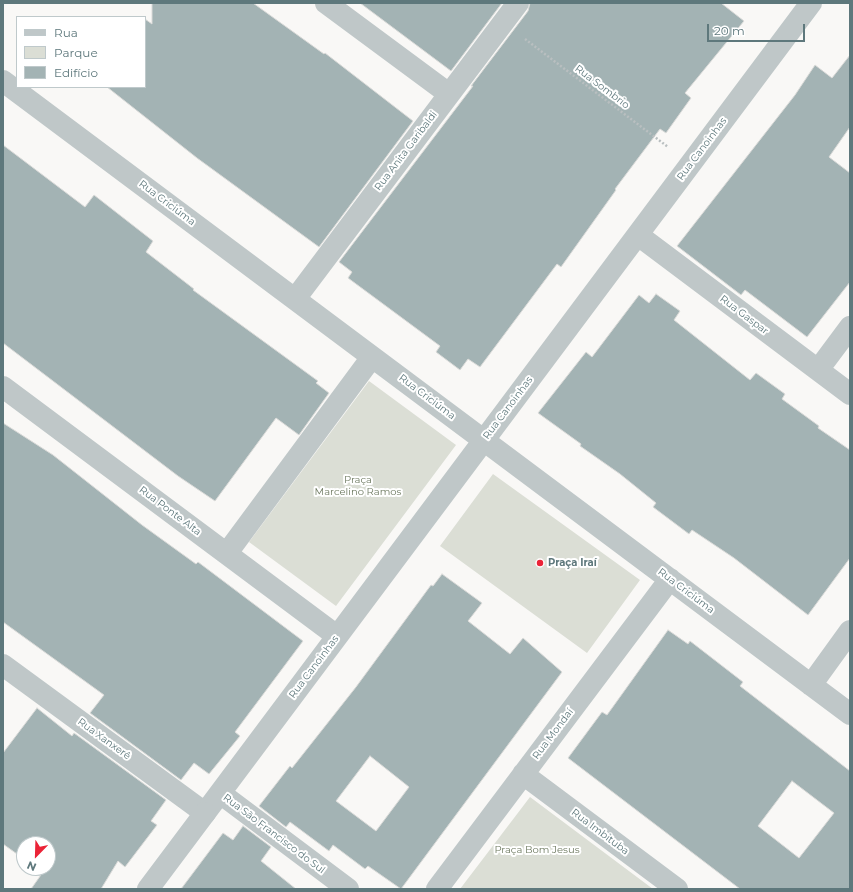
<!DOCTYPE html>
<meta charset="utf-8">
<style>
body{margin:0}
#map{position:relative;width:853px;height:892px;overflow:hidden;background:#f9f8f6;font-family:Montserrat,sans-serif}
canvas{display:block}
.frame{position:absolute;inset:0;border:4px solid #5e787c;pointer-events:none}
.legend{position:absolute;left:16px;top:16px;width:130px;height:72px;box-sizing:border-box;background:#fff;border:1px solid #bfc9cb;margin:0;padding:5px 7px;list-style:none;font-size:12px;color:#5e787c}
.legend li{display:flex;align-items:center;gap:8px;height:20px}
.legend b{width:20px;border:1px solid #bfc9cb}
.north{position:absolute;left:16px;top:836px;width:40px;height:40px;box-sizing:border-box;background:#fff;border:1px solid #bfc9cb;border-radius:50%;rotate:203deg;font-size:11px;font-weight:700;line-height:16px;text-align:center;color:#5e787c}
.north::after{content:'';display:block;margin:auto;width:14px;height:18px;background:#eb2337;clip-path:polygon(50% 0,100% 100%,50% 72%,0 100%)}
.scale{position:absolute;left:707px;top:24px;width:98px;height:18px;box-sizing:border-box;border:2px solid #5e787c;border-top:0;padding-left:5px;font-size:12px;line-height:14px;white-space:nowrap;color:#5e787c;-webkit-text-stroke:3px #fff;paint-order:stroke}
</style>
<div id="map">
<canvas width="853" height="892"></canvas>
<div class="frame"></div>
<ul class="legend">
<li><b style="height:5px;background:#bfc7c8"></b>Rua</li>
<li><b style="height:11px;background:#dbded5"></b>Parque</li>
<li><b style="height:11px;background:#a3b3b4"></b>Edifício</li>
</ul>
<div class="north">N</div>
<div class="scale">20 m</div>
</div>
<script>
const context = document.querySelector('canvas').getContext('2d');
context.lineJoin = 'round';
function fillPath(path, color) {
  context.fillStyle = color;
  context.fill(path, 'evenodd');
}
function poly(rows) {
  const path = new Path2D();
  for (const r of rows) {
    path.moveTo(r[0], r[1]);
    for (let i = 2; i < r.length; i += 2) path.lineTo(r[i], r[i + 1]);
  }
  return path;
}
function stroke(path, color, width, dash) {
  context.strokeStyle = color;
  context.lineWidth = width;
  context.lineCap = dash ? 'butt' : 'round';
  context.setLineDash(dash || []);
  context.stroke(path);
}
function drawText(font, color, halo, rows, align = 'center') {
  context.font = font + ' Montserrat,sans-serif';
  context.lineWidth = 4;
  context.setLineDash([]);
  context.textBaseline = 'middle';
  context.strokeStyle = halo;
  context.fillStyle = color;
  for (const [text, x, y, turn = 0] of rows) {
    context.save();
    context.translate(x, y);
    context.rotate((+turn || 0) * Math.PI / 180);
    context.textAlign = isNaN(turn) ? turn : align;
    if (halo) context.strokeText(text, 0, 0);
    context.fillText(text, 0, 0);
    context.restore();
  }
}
fillPath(poly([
 [369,381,456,445,336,606,249,542],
 [493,474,640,580,587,653,440,546],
 [530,797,653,889,460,889]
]), '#dbded5');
const building = poly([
 [152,3,253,3,324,54,325,53,413,121,319,247,197,158,107,87,145,87,145,19,152,24,152,3],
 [360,3,502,3,451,71,360,3],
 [530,3,721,3,744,21,685,93,691,98,666,133,660,129,615,189,616,190,561,267,557,264,480,367,468,359,460,370,436,352,440,346,348,278,352,272,339,262,473,86,471,86,528,11,530,3],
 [850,55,850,127,829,157,850,173,850,282,807,337,745,290,741,295,677,246,795,95,815,65,832,78,850,55],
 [3,145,85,207,94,195,153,241,146,252,194,289,193,290,318,381,316,383,329,393,299,435,276,418,215,501,178,476,3,343,3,145],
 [656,294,680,311,674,320,750,380,756,373,785,394,782,399,819,426,818,428,850,450,850,558,808,615,734,558,692,530,689,534,653,507,656,503,620,474,580,446,581,444,538,413,586,352,592,357,639,295,649,303,656,294],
 [3,423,53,455,142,525,196,564,198,562,303,641,235,732,240,736,209,774,194,763,181,780,90,713,104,695,3,622,3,423],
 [442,574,482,603,468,621,510,654,523,638,562,672,401,889,368,866,365,869,333,845,329,851,290,822,286,827,259,806,290,766,292,768,356,687,431,585,433,586,442,574],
 [370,756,409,787,376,831,336,801,370,756],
 [668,630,688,644,690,641,743,682,740,686,850,771,850,889,740,889,568,758,602,712,607,715,668,630],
 [792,781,834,813,799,858,758,826,792,781],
 [37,708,72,736,74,733,166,800,151,821,157,825,125,867,118,861,101,889,31,889,43,872,37,868,48,868,48,844,24,844,24,859,3,844,3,753,37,708],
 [243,826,271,847,261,861,296,889,181,889,223,833,233,840,243,826]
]);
fillPath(building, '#a3b3b4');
stroke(building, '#dadad8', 1);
stroke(poly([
 [525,39,668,147]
]), '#b9bfc0', 2.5, [2, 2]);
stroke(poly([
 [326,3,449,94],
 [3,81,850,714],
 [638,235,850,394],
 [295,299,518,3],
 [818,370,850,327],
 [3,387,337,636],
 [227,553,372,357],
 [3,665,205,813,811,3],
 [811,685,850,631],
 [523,774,677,889],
 [220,793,348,889],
 [437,889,670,579]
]), '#bfc7c8', 22);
stroke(poly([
 [148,889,205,813]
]), '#bfc7c8', 22);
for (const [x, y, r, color] of [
 [540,563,4,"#eb2337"]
]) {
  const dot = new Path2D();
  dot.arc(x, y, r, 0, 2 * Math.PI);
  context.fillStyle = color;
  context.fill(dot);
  stroke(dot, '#fff', 1.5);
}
drawText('10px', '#5e787c', '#fff', [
 ["Rua Sombrio",602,87,37],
 ["Rua Canoinhas",702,149,-53],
 ["Rua Anita Garibaldi",406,151,-53],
 ["Rua Criciúma",167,203,37],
 ["Rua Gaspar",744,315,37],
 ["Rua Criciúma",427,397,37],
 ["Rua Canoinhas",508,408,-53],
 ["Rua Ponte Alta",170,511,37],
 ["Rua Criciúma",686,591,37],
 ["Rua Canoinhas",314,667,-53],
 ["Rua Mondaí",553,734,-53],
 ["Rua Xanxerê",104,739,36],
 ["Rua Imbituba",600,832,37],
 ["Rua São Francisco do Sul",274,834,37]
]);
drawText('10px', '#6e7a61', '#fff', [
 ["Praça",358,480],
 ["Marcelino Ramos",358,492],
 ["Praça Bom Jesus",537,850]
]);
drawText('bold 10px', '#5e787c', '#fff', [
 ["Praça Iraí",548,563]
], 'left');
</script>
